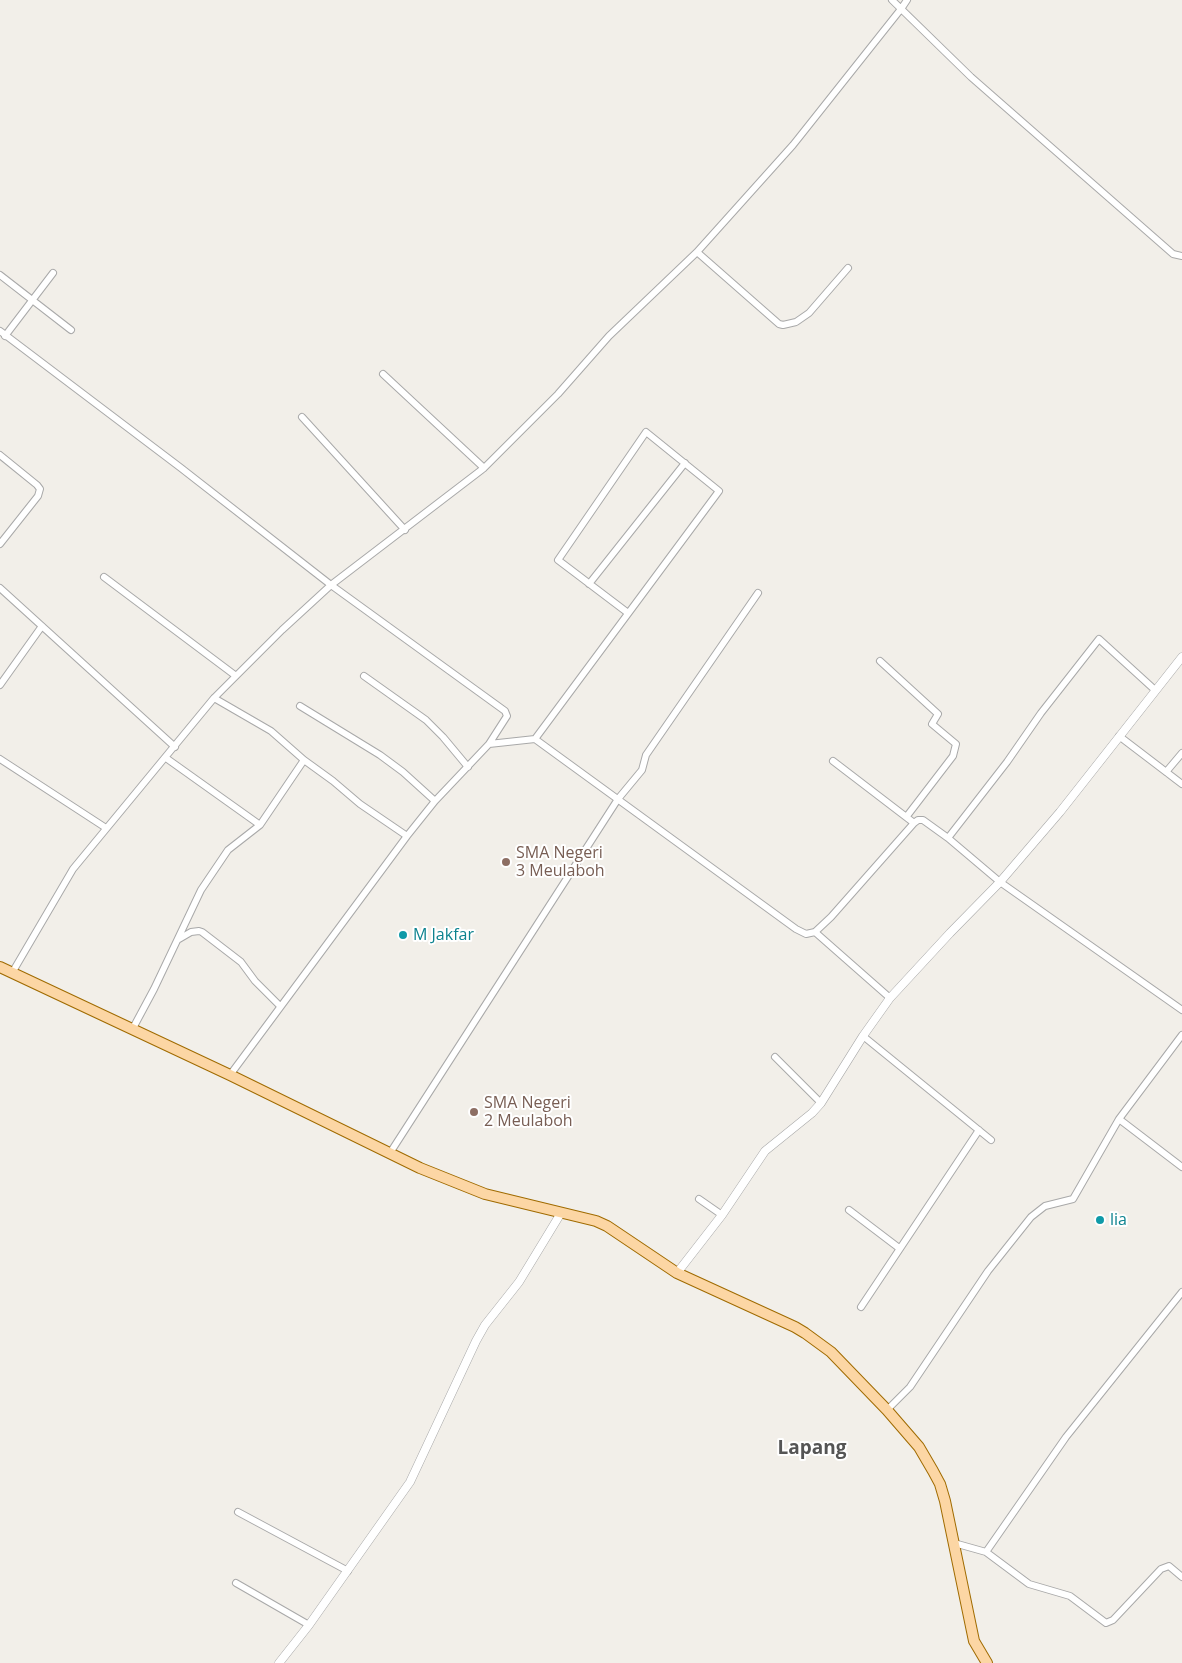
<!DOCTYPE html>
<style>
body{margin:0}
canvas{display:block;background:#f2efe9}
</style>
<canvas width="1182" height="1663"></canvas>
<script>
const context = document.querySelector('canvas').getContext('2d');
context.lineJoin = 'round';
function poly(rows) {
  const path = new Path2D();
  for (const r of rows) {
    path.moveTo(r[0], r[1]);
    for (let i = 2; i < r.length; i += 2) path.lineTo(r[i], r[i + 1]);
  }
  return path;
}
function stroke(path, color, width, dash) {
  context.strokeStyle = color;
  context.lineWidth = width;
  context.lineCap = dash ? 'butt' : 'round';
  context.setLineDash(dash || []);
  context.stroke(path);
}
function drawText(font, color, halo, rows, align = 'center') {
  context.font = font + ' "Open Sans",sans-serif';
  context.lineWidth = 4;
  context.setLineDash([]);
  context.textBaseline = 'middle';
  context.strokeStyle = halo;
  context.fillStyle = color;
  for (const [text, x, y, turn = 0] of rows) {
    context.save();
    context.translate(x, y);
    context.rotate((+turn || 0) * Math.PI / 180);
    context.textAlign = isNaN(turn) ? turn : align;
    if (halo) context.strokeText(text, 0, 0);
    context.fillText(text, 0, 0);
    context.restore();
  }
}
const minor = poly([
 [892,0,971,77,1173,254,1182,256],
 [697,252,779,324,783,325,796,322,809,313,848,268],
 [0,275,71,330],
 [0,331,181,468,331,585,505,711,507,716,489,744],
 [5,336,53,273],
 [383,374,484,468],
 [302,417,405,530],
 [0,455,37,485,40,489,38,496,0,544],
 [104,577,236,676],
 [589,584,685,463],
 [0,588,175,747],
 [880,661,938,714,932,724,956,744,953,756,907,816],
 [364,676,426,720,443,737,468,767],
 [0,685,42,626],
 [214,698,271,731,304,760,333,781,360,804,407,836],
 [300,706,380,755,403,772,435,801],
 [1119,736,1182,784],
 [535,739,796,929,806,934,815,932,890,998],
 [166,758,260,825],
 [0,759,106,828],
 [833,761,914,823],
 [1166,772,1182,753],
 [948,838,1007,762,1041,713,1099,639,1155,690],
 [815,932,831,917,914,823,918,820,923,820,948,838,1000,882,1182,1010],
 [179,939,191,932,199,931,202,932,241,962,255,981,280,1006],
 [12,973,73,869,214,698,282,630,331,585,484,468,558,394,609,336,697,252,793,145,901,9,907,0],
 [132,1030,154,989,201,890,228,850,260,825,304,760],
 [863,1036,991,1140],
 [775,1057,821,1103],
 [230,1075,407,836,435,801,489,744,535,739,719,491,646,432,558,560,628,613],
 [1119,1119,1182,1167],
 [390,1153,618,799,642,770,646,755,758,593],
 [699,1199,722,1215],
 [849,1210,899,1248],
 [861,1307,979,1130],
 [887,1410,910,1387,988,1271,1031,1217,1045,1206,1073,1199,1119,1119,1182,1035],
 [238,1512,348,1571],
 [954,1543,986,1552,1066,1437,1182,1292],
 [986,1552,1029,1584,1070,1596,1106,1623,1113,1620,1161,1569,1169,1566,1182,1577],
 [236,1583,309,1625]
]);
const tertiary = poly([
 [677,1273,722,1215,765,1151,812,1113,821,1103,863,1036,890,998,950,933,1000,882,1060,812,1182,657],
 [279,1663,309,1625,410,1482,476,1341,485,1325,519,1282,561,1213]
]);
const primary = poly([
 [0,967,230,1075,420,1168,485,1194,596,1221,607,1226,677,1273,795,1327,805,1333,831,1352,887,1410,919,1447,933,1471,940,1484,945,1501,974,1641,987,1663]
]);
stroke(minor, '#a9a9a9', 8);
stroke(tertiary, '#a9a9a9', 9);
stroke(primary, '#a06b00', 12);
stroke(minor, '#fff', 6);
stroke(tertiary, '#fff', 8);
stroke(primary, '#fcd6a4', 10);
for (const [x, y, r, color] of [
 [506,862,5,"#8d6e63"],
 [403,935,5,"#0f9aa8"],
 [474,1112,5,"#8d6e63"],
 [1100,1220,5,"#0f9aa8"]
]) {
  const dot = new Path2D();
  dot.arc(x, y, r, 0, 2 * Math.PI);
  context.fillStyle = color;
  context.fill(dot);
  stroke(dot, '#fff', 2);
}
drawText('16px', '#785e54', '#fff', [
 ["SMA Negeri",516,853],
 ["3 Meulaboh",516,871],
 ["SMA Negeri",484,1103],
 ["2 Meulaboh",484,1121]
], 'left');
drawText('16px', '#0d838f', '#fff', [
 ["M Jakfar",413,935],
 ["lia",1110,1220]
], 'left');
drawText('bold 19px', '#555', '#fff', [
 ["Lapang",812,1449]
]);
</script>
